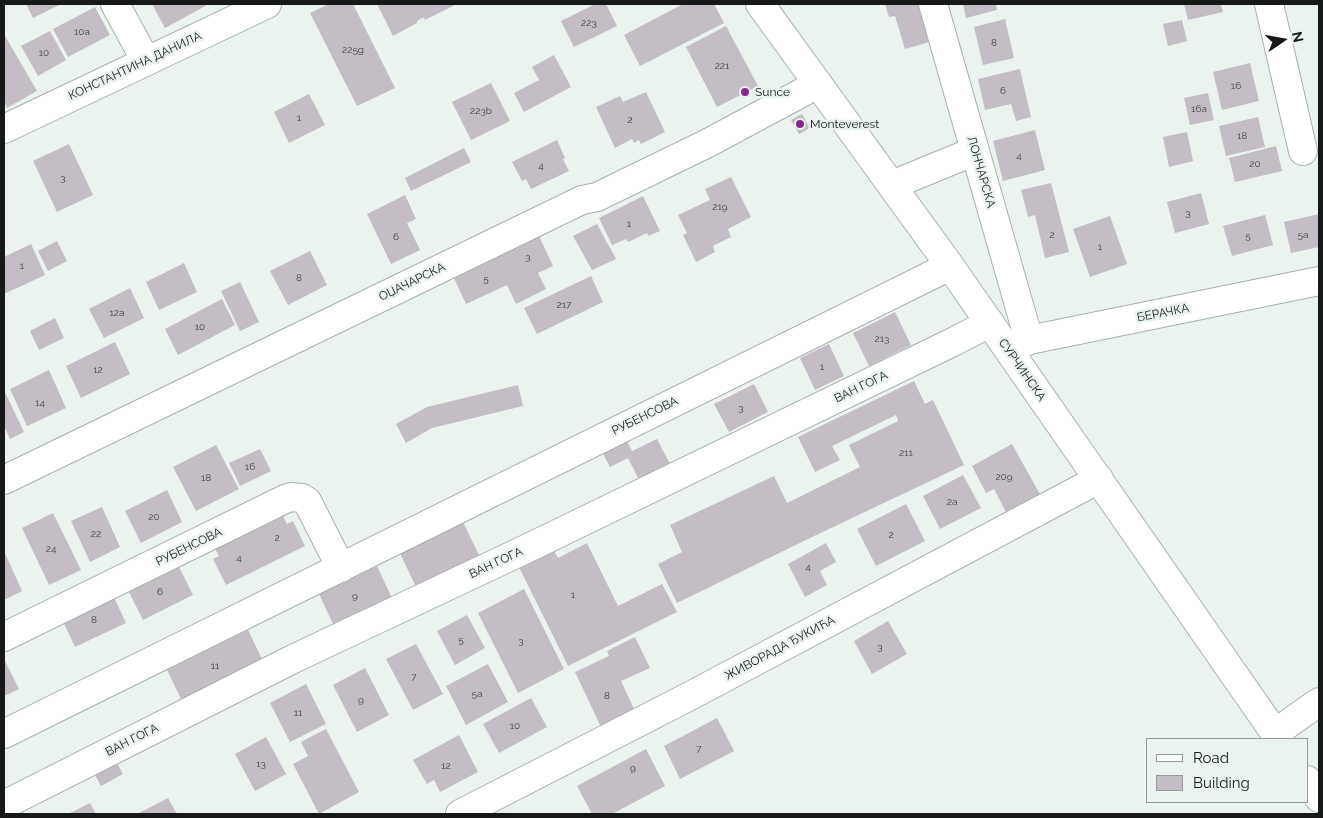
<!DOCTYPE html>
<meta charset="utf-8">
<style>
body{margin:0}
#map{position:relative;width:1323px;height:818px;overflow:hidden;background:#eaf3ee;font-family:Raleway,sans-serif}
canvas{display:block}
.frame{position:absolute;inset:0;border:5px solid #161918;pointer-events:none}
.legend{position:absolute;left:1146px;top:738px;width:162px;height:65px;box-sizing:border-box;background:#eaf3ee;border:1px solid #959c98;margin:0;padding:6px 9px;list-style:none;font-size:15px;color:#161918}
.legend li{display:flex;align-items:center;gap:10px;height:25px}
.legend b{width:25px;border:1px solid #959c98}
.north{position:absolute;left:1258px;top:15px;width:50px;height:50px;-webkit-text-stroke:4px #eaf3ee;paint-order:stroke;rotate:78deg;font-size:14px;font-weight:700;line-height:20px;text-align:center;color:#161918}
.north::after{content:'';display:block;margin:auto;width:18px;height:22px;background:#161918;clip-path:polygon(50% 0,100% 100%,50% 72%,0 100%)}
</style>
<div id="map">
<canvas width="1323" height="818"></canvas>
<div class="frame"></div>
<ul class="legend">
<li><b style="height:6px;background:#fff"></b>Road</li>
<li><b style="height:14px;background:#c4bdc5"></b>Building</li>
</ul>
<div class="north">N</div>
</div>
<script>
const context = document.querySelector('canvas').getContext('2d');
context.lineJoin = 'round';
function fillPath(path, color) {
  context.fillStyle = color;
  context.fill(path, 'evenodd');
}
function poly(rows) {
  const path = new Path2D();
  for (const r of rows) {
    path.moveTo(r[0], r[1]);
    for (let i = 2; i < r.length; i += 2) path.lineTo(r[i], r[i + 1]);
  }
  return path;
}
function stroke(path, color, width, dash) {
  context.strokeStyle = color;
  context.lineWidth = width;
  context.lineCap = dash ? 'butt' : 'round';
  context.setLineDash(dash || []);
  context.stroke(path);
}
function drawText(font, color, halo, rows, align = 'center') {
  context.font = font + ' Raleway,sans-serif';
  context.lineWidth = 5;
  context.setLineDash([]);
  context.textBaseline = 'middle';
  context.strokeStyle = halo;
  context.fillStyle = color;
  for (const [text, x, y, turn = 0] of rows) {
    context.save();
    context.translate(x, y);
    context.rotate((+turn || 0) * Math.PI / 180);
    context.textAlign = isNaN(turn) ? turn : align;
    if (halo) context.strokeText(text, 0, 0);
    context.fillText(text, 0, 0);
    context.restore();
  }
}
fillPath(poly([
 [26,4,61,4,33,18],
 [152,4,209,4,165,28],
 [329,4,353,4,395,88,357,106,310,13],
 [377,4,457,4,425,20,424,17,417,21,417,23,393,36],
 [595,4,606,4,617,26,574,47,561,21],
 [683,4,714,4,724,23,640,66,624,35],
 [885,4,923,4,933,41,905,49,895,16,889,17],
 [963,4,996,4,997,10,966,18],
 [1184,4,1221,4,1223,12,1188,20],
 [95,7,110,35,68,57,53,29],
 [1005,19,1014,58,983,65,974,27],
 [1182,20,1187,41,1168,46,1163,24],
 [726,26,758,86,717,107,686,47],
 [50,31,66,60,38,76,21,46],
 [4,34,37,91,7,108,4,101],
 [554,55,571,87,524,112,514,93,539,80,532,67],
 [1250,63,1259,101,1222,110,1213,72],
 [1020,69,1031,117,1016,121,1011,104,985,110,978,79],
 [491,83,510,121,471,140,452,102],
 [646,92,665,132,641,144,639,140,634,143,632,139,615,148,596,107,620,96,623,102],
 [1208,93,1214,120,1190,125,1184,98],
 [309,94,325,125,289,143,274,112],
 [802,114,810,128,799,134,791,120],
 [1258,117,1265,147,1226,156,1219,126],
 [1035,130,1045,170,1003,181,993,141],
 [1187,132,1193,161,1169,167,1163,137],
 [557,140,565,158,563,159,569,171,531,189,526,179,522,181,512,162],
 [69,144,93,195,57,212,33,161],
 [1276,146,1282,171,1235,182,1229,158],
 [464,148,471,162,411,191,405,178],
 [731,177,751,217,728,229,731,237,713,246,715,252,696,262,683,235,687,233,678,215,710,200,705,189],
 [1051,183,1069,252,1045,258,1035,215,1028,217,1021,190],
 [1201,193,1209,224,1175,233,1167,202],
 [405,195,416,219,407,223,420,250,391,264,367,214],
 [643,196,660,231,648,236,647,233,628,242,626,239,612,245,599,218],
 [1319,214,1319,247,1291,253,1284,222],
 [1265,215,1273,245,1232,256,1223,226],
 [1110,216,1127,264,1090,277,1073,229],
 [597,224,616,259,592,270,573,236],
 [537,232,553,266,538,273,546,289,516,304,507,285,466,304,452,274],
 [57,241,67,261,48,271,38,251],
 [31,244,45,275,4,294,4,257],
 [310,251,327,285,288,305,270,271],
 [184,263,197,292,159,310,146,282],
 [591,276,603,302,537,334,524,308],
 [240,282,259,322,240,331,221,291],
 [130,288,144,318,104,338,89,309],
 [222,299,235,325,178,355,165,329],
 [895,312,911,345,869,366,853,333],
 [55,318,64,338,39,350,30,331],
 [115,342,130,374,81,398,66,366],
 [829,344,844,376,815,390,800,358],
 [49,370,66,408,27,426,10,389],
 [914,381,925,404,933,400,964,465,810,538,677,603,658,564,682,552,670,525,774,476,787,503,860,467,849,445,898,421,896,415,832,446,840,460,815,472,798,437],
 [754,384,768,412,729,432,714,404],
 [518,385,523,406,432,428,406,443,396,424,427,407],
 [4,390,24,432,10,439,4,426],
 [624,435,632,451,657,439,670,464,639,480,628,458,610,467,600,448],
 [1012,444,1041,496,1007,514,994,489,986,493,972,466],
 [216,445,239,489,196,511,173,467],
 [260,449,271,471,240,486,229,463],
 [963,475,981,508,940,529,923,496],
 [167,490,182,522,141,543,125,511],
 [906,504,925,541,876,566,857,529],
 [102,507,120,547,90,562,71,521],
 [53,513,81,570,49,585,22,528],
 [282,514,287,524,293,521,305,546,226,585,213,559,219,556,214,547],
 [462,520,479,555,416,587,399,551],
 [587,543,618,606,662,584,677,612,568,666,519,567,553,549,558,558],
 [826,543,836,562,820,571,827,585,805,597,788,564],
 [4,551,22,591,4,600],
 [177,563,193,595,143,620,127,588],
 [377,566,392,598,334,626,319,594],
 [524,589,564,669,518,693,478,613],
 [112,593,126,623,75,647,61,617],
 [467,615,485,648,455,665,437,631],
 [888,621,907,654,872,674,854,641],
 [248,630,263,661,182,701,167,670],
 [635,637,650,668,621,681,635,711,601,727,575,672,609,656,607,651],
 [416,644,443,694,413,710,386,659],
 [4,659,19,689,4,696],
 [488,664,508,702,466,725,446,686],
 [365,668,389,715,357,732,333,685],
 [306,684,326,724,290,742,270,703],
 [531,698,547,727,499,753,483,724],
 [717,718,734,751,680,779,664,746],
 [326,729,359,792,319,814,293,764,308,756,301,742],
 [459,735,478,772,440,792,434,780,427,784,413,760],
 [266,737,286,774,255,791,235,754],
 [646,749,665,786,612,814,592,814,577,786],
 [115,759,123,774,101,786,93,771],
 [168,798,177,814,137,814],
 [90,803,96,814,68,814]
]), '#c4bdc5');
const minor = poly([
 [115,4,146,61],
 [933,4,1029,340],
 [1269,4,1303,151],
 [4,129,267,4],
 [892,185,975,151],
 [1014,349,1023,343,1029,340,1319,281],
 [4,480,582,200,597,197,708,143,818,84],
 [4,637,285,499,291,497,302,498,307,501,341,568],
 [1275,733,1319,702],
 [4,734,950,266],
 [4,805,293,659,524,550,953,342,990,323],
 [460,814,688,697,1099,479]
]);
const major = poly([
 [760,4,950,266,1279,739],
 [1307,780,1319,798]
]);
stroke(minor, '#a8b1ac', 30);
stroke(major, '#a8b1ac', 30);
stroke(minor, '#fff', 28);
stroke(major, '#fff', 28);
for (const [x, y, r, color] of [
 [745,92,5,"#862791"],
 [800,124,5,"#862791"]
]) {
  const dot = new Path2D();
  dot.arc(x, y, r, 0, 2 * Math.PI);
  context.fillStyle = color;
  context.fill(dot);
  stroke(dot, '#eaf3ee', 2);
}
drawText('10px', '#424243', null, [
 ["223",589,23],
 ["10a",82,32],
 ["8",994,43],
 ["225g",353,50],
 ["10",44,53],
 ["221",722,66],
 ["16",1236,86],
 ["6",1003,91],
 ["16a",1199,109],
 ["223b",481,111],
 ["1",299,118],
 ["2",630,120],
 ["18",1242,136],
 ["4",1019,156],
 ["20",1255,164],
 ["4",541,166],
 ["3",63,178],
 ["219",720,207],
 ["3",1188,213],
 ["1",629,224],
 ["2",1052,235],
 ["5a",1303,235],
 ["5",1248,236],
 ["6",396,237],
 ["1",1100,247],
 ["3",528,257],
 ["1",22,266],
 ["8",299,278],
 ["5",486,279],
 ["217",564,305],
 ["12a",117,313],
 ["10",200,327],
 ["213",882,339],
 ["1",822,367],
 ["12",98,370],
 ["14",40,403],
 ["3",741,408],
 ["211",906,453],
 ["16",250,467],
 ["209",1004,477],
 ["18",206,478],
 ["2a",952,502],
 ["20",154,517],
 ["22",96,534],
 ["2",891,535],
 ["2",277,538],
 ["24",51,549],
 ["4",239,558],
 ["4",808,567],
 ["6",160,592],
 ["1",573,595],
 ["9",355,596],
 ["8",94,620],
 ["5",461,640],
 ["3",521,641],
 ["3",880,647],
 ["11",215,666],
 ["7",414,677],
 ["5a",477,694],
 ["8",607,696],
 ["9",361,700],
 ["11",298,713],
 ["10",515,726],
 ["7",699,749],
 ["13",261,764],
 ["12",446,766],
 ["9",633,768]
]);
drawText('12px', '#161918', '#eaf3ee', [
 ["КОНСТАНТИНА ДАНИЛА",135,66,-25],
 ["ЛОНЧАРСКА",981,172,74],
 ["ОЏАЧАРСКА",412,282,-26],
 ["БЕРАЧКА",1163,313,-11],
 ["СУРЧИНСКА",1022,370,55],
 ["ВАН ГОГА",861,387,-26],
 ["РУБЕНСОВА",645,416,-26],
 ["РУБЕНСОВА",189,547,-26],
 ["ВАН ГОГА",496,563,-25],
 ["ЖИВОРАДА ЂУКИЋА",780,648,-28],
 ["ВАН ГОГА",132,740,-27]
]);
drawText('12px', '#161918', '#eaf3ee', [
 ["Sunce",755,92],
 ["Monteverest",810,124]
], 'left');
</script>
